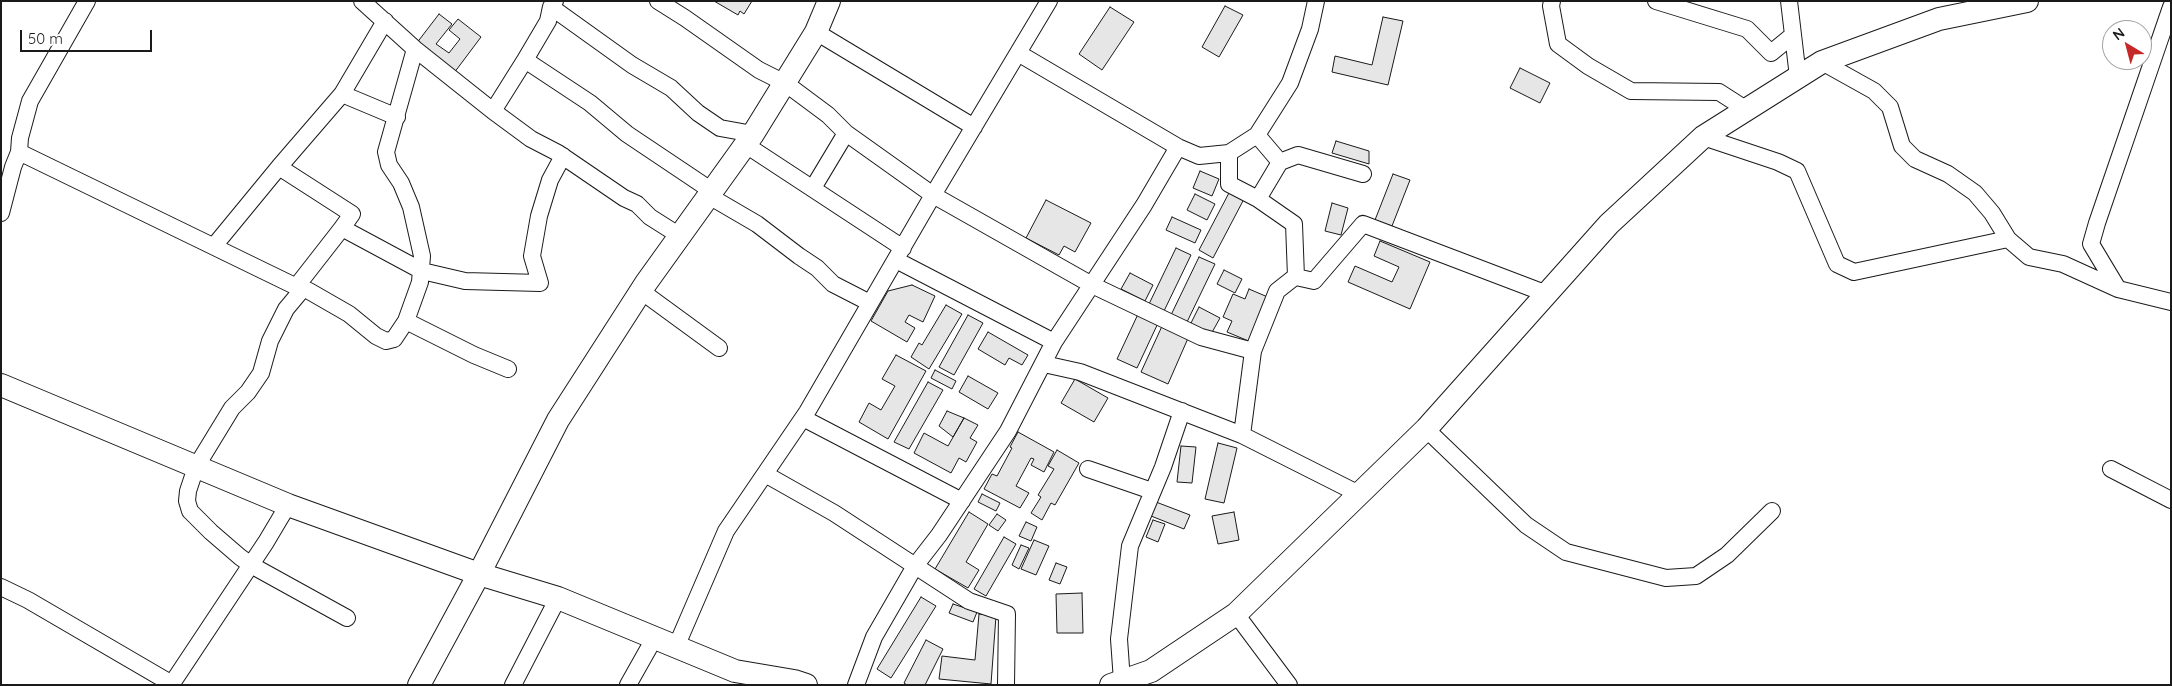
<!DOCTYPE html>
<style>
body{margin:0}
#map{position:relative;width:2172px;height:686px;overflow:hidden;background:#fff;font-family:Quicksand,sans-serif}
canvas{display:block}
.frame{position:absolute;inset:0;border:2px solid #1a1a1a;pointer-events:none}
.north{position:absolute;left:2102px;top:20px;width:50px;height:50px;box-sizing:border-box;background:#fff;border:1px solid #a3a3a3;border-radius:50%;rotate:323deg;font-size:14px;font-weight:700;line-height:20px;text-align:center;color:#1a1a1a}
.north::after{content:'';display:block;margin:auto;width:18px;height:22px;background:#c62828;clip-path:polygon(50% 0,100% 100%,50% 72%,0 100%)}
.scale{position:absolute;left:20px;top:30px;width:132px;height:22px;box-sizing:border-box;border:2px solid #1a1a1a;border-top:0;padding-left:6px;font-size:15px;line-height:18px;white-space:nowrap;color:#1a1a1a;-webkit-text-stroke:4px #fff;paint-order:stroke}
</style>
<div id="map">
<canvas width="2172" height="686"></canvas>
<div class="frame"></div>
<div class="north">N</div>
<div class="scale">50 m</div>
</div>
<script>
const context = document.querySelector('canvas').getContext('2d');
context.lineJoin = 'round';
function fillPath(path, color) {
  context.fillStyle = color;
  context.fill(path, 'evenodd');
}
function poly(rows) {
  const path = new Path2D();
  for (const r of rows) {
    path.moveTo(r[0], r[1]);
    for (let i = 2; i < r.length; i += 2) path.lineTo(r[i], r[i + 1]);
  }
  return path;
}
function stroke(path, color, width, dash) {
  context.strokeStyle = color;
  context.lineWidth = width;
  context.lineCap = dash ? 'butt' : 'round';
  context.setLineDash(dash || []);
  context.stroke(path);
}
const building = poly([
 [714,1,752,1,744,14,740,11,738,15,714,1],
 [1225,6,1243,15,1219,57,1202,47,1225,6],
 [1110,7,1134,22,1102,70,1079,54,1110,7],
 [439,14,452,24,436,44,449,53,460,39,449,30,458,19,481,37,454,73,416,44,439,14],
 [1383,17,1403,21,1388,85,1332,72,1335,56,1372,65,1383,17],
 [1520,68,1550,83,1540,103,1510,88,1520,68],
 [1336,141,1369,151,1369,164,1332,153,1336,141],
 [1200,171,1219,179,1212,196,1193,188,1200,171],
 [1393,174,1410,180,1392,226,1375,220,1393,174],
 [1230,191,1244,199,1213,258,1199,250,1230,191],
 [1195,194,1215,204,1207,220,1187,210,1195,194],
 [1046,200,1091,223,1075,252,1064,246,1059,255,1026,238,1046,200],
 [1332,203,1348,208,1341,235,1325,231,1332,203],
 [1172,217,1201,230,1195,243,1166,230,1172,217],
 [1380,241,1430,262,1410,309,1348,282,1355,266,1392,282,1399,267,1374,256,1380,241],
 [1176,248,1191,255,1164,311,1149,304,1176,248],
 [1199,257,1215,264,1187,322,1171,315,1199,257],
 [1224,270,1242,279,1235,293,1217,284,1224,270],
 [1130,273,1153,285,1145,301,1121,289,1130,273],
 [912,285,935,296,923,322,909,315,905,322,915,328,907,342,871,321,888,291,912,285],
 [1249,289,1270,298,1251,342,1227,332,1232,321,1223,317,1233,294,1245,299,1249,289],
 [946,305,962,314,929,369,911,357,919,343,922,345,946,305],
 [1199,307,1220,318,1210,336,1190,325,1199,307],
 [1139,312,1159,321,1137,368,1117,359,1139,312],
 [968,315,983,323,954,375,939,367,968,315],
 [1163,324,1189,336,1168,384,1141,372,1163,324],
 [988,332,1028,355,1022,365,1009,358,1005,365,978,349,988,332],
 [896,355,926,371,888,439,859,422,869,403,881,410,895,386,882,379,896,355],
 [935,370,956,381,952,389,931,378,935,370],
 [968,376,998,393,988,409,959,392,968,376],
 [1075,379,1108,398,1094,422,1061,403,1075,379],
 [928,382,943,390,909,449,894,442,928,382],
 [947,411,964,418,953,437,939,426,947,411],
 [964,418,978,425,970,438,977,442,966,462,959,458,951,473,914,453,924,433,948,446,964,418],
 [1018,432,1054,452,1044,472,1031,465,1034,459,1031,458,1016,486,1029,493,1020,508,984,489,992,474,997,476,1012,448,1010,447,1018,432],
 [1218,443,1237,448,1224,503,1205,499,1218,443],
 [1181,446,1196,447,1192,483,1177,482,1181,446],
 [1057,450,1079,463,1055,505,1051,503,1042,520,1031,513,1041,497,1038,495,1054,469,1048,466,1057,450],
 [982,494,1000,503,996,511,978,502,982,494],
 [1156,502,1190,515,1184,529,1151,516,1156,502],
 [969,512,988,524,966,562,979,570,968,588,935,569,969,512],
 [1234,512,1239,540,1218,544,1212,516,1234,512],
 [997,514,1006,520,998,531,989,525,997,514],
 [1153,520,1165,524,1158,542,1146,537,1153,520],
 [1026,522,1037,527,1031,541,1019,536,1026,522],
 [1004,537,1016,544,986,596,974,589,1004,537],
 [1034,540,1049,546,1036,575,1021,569,1034,540],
 [1021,545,1029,548,1019,569,1012,565,1021,545],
 [1056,563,1067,567,1060,584,1049,580,1056,563],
 [1082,593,1083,633,1057,633,1056,594,1082,593],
 [921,597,936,606,891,678,877,669,921,597],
 [953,604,977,612,973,622,949,613,953,604],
 [979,614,996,616,991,684,939,679,942,656,975,660,979,614],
 [926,640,943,649,925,685,907,685,904,683,926,640]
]);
fillPath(building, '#e6e6e6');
stroke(building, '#1a1a1a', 1);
const street = poly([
 [362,1,415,49,493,111,531,139,558,153,624,198,637,204,650,217,680,236],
 [555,1,551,7,548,21,525,60,590,103,627,134,712,191],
 [658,1,685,18,759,70,785,83,828,115,846,133,933,195,1092,285,1201,337,1253,351],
 [1552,1,1551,6,1558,44,1588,66,1631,91,1719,92,1747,110],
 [1656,1,1747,29,1771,53,1793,35],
 [1789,1,1798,77],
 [551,7,632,65,671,88,698,113,720,128,753,134],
 [2171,7,2097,223,2091,244,2118,289,2171,302],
 [385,21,342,94,397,117],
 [816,32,974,127],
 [1018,53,1178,147,1199,156,1229,153,1257,135,1290,83,1310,29,1316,1],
 [1822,62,1874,91,1890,107,1902,146,1915,159,1948,174,1975,193,1992,213,2008,239,2029,257,2063,264,2118,289],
 [493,111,525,60],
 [1257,135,1280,162,1298,155,1363,174],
 [1703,137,1778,162,1797,171,1837,264,1854,272,2008,239],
 [746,145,903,248],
 [19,152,303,290],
 [1229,153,1229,184,1258,199,1280,162],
 [279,167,342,94],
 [813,188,846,133],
 [709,196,757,224,799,256,817,268,833,284,870,303],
 [1258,199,1294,224,1296,277,1314,281,1363,224,1547,294],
 [1,213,13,167,19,152,20,138,30,101,87,1],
 [214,246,279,167,352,214,342,228],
 [896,260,1054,342],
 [1296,276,1277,291,1253,351,1242,435,1359,494],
 [296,287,342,228,422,271,465,281,540,283,532,256,539,216,550,180,563,156],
 [641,291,719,348],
 [406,321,474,355,508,369],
 [1044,364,1080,372,1242,435],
 [803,418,962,501],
 [1426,429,1526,525,1566,552,1666,578,1696,576,1727,555,1772,511],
 [1088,469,1152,491],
 [2111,469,2171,500],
 [765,474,834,513,969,601,1007,614,1006,685],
 [1,587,28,600,172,684],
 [1236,614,1289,685],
 [347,618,251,565,240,557,211,532,190,511,187,501,188,491,196,467,232,408,248,392,261,373,270,341,286,309,301,291,304,289,309,291,349,314,376,336,386,341,394,339,406,321,420,282,422,256,411,207,401,183,389,165,386,152,415,49],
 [676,647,726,531,807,412,933,195,1049,1],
 [1122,681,1119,639,1130,546,1163,467,1182,411],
 [171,685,266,542,288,505],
 [513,685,558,598],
 [628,685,655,637],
 [856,685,874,637,915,566,939,535,1008,431,1054,342,1144,205,1178,147]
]);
const secondary = poly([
 [1,385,288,505,479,574,558,598,735,671,794,681,806,685],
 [419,685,479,574,558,420,646,283,753,134,816,32,829,1],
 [1111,685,1151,671,1236,614,1426,429,1609,224,1703,137,1822,62,1939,19,2027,1]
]);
stroke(street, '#1a1a1a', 18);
stroke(secondary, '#1a1a1a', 24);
stroke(street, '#fff', 16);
stroke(secondary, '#fff', 22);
</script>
